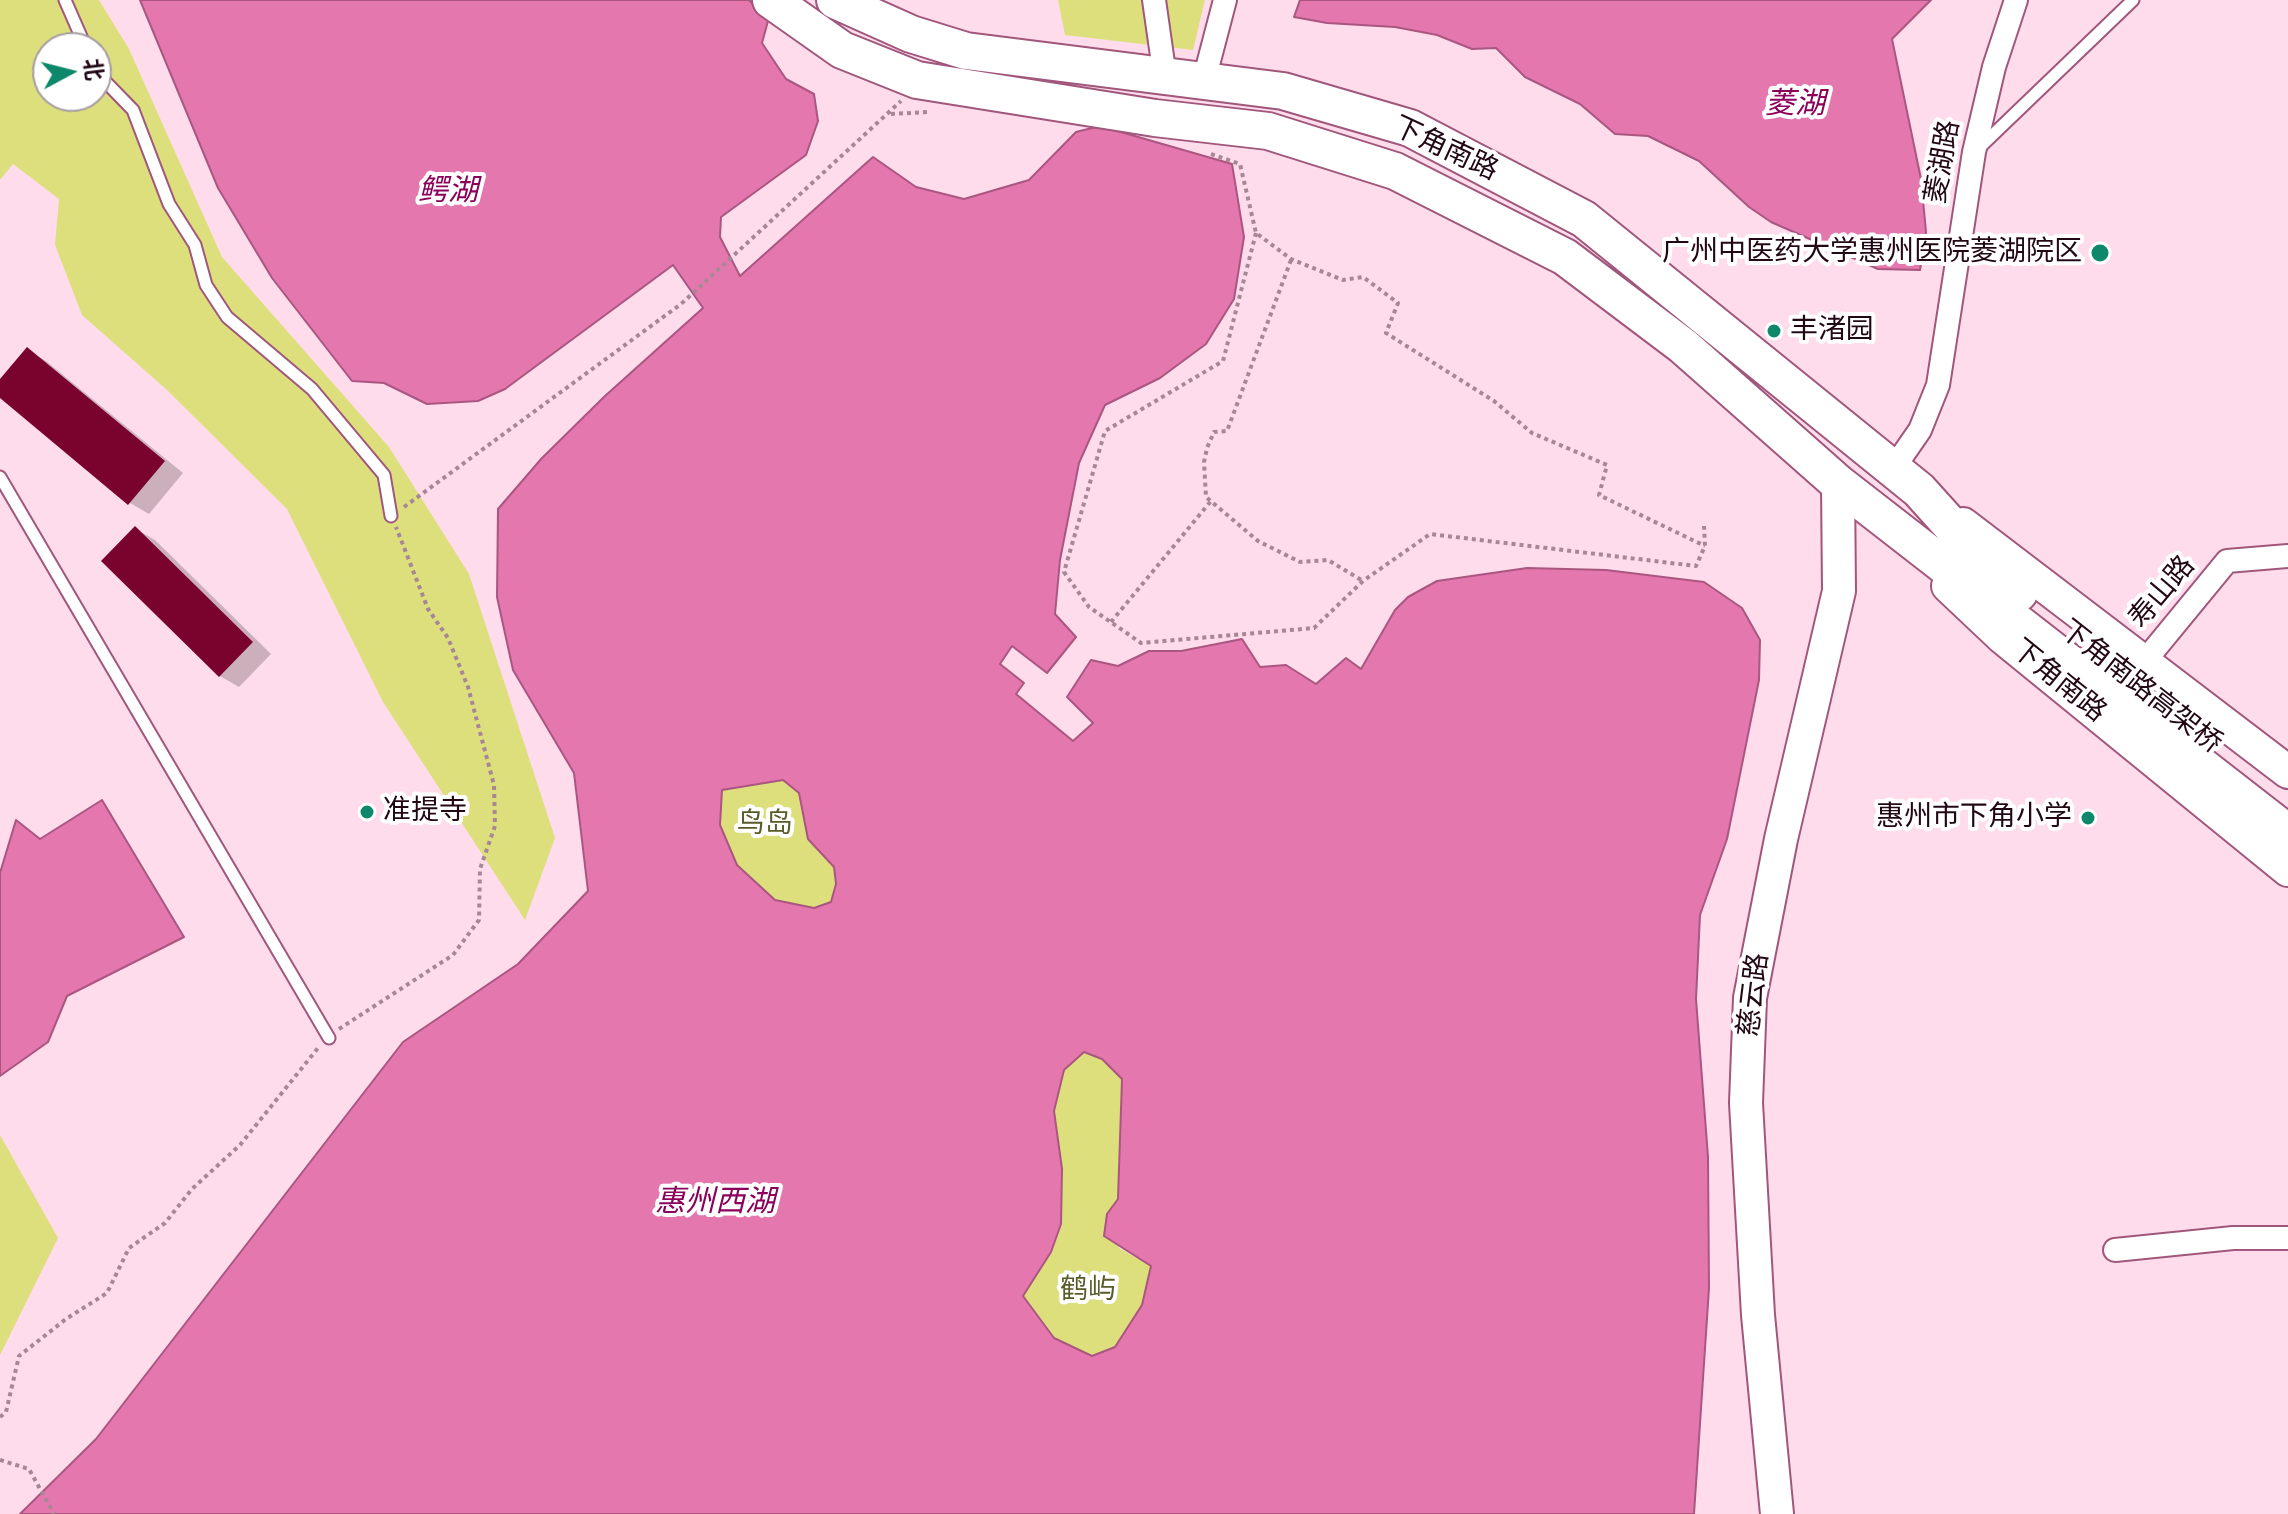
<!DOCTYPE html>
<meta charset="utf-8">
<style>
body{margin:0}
#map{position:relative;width:2288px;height:1514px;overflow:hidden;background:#fedceb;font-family:"Titillium Web","Noto Sans SC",sans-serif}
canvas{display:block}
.north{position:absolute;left:32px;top:32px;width:80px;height:80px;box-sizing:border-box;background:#fff;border:2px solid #a79ca1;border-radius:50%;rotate:83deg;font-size:22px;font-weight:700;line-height:32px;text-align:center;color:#220715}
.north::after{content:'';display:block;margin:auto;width:28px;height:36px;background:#0d886a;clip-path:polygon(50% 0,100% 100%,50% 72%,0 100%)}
</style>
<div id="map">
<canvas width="2288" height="1514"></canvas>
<div class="north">北</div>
</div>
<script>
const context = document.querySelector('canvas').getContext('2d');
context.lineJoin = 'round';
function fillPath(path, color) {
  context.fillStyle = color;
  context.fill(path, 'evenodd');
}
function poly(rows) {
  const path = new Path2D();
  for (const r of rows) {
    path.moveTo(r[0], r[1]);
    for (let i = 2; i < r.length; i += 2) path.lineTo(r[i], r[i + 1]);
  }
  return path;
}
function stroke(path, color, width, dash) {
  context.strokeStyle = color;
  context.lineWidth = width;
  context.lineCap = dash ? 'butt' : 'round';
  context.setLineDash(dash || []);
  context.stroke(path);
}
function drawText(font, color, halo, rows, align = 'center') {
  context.font = font + ' "Titillium Web","Noto Sans SC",sans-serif';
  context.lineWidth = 8;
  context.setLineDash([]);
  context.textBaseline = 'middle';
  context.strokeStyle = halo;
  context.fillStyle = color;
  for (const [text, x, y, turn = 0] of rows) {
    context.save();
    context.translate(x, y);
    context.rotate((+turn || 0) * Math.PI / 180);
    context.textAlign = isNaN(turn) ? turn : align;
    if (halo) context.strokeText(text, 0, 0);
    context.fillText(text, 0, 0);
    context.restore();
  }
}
fillPath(poly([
 [0,0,99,0,129,49,222,257,389,447,469,574,555,838,525,920,383,702,287,509,167,390,82,315,55,245,59,199,13,164,0,180],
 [48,48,96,48,96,96,48,96],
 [1058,0,1205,0,1193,50,1065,35],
 [783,780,799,792,808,839,834,867,836,884,831,902,814,908,775,900,737,865,720,825,722,790],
 [1084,1052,1102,1059,1122,1079,1118,1200,1107,1214,1119,1248,1151,1266,1142,1305,1115,1347,1091,1356,1054,1338,1023,1296,1051,1252,1061,1224,1062,1169,1054,1111,1064,1070],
 [0,1135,58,1238,0,1355]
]), '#dddf7d');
const water = poly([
 [140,0,749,0,768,21,762,43,786,79,814,94,818,121,806,155,721,217,720,237,740,276,873,157,916,187,964,199,1029,180,1076,132,1100,126,1232,164,1244,237,1234,299,1206,344,1160,378,1105,405,1079,463,1060,560,1055,614,1076,637,1047,673,1012,646,1000,664,1024,683,1016,694,1073,741,1093,723,1067,697,1091,660,1118,666,1149,651,1181,651,1242,639,1260,667,1286,665,1316,684,1346,658,1361,669,1395,610,1408,597,1437,581,1527,568,1606,570,1704,582,1742,608,1760,640,1759,680,1727,839,1700,915,1696,999,1708,1157,1709,1288,1694,1514,20,1514,96,1439,403,1042,518,964,588,891,574,773,513,670,497,597,498,509,542,458,605,396,703,308,673,265,505,389,478,401,427,404,384,383,352,381,272,278,218,188,140,0],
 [783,780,799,793,808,839,834,867,836,884,831,902,814,908,775,900,737,865,720,825,722,790,783,780],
 [1084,1052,1102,1059,1122,1079,1118,1199,1107,1214,1104,1236,1151,1266,1142,1305,1115,1347,1092,1356,1054,1338,1023,1296,1051,1252,1061,1224,1062,1169,1054,1111,1064,1070,1084,1052],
 [1300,0,1931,0,1892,39,1921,179,1926,232,1920,270,1878,269,1771,222,1749,207,1699,161,1648,136,1615,134,1580,104,1525,77,1496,48,1472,49,1437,35,1395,27,1327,23,1294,17,1300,0],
 [102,800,184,937,67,996,48,1042,0,1076,0,873,16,820,40,839,102,800]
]);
fillPath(water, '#e478ae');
stroke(water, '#aa5680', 2);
fillPath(poly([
 [27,350,46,361,183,473,149,514,130,503,0,396,0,383],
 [136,529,155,540,271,654,239,687,220,676]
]), '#0003');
fillPath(poly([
 [27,347,165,461,128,505,0,398,0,379],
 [135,526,253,642,219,677,101,561]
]), '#7a032e');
const lane = poly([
 [65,0,86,48],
 [96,72,133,110,169,204,195,245,206,285,227,317,312,389,384,475,391,516],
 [1978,149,2133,0],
 [0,477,329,1038]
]);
const street = poly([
 [1154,0,1165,77],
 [1204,80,1225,0],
 [1893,469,1920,430,1938,385,1974,152,1994,67,2016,0],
 [2144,662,2227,561,2288,556],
 [2115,1250,2233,1238,2288,1238]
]);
const secondary = poly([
 [1963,524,2288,772],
 [1948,586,2002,637,2288,870],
 [1777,1514,1758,1315,1746,1103,1750,998,1781,839,1839,591,1838,483]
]);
const primary = poly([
 [771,0,842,50,917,80,1155,118,1268,131,1395,171,1565,257,1683,346,1838,483,2288,833],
 [835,0,911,34,966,51,1283,91,1410,128,1584,219,1919,490,1993,572,2019,593]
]);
stroke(lane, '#a0577b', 15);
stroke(street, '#a0577b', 26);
stroke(secondary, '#a0577b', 36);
stroke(primary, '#a0577b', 40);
stroke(poly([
 [891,114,929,112],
 [1211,154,1240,164,1256,233,1291,259,1343,280,1363,277,1398,303,1386,333,1494,401,1532,433,1607,465,1599,495,1705,546],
 [1256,233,1223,361,1105,431,1064,572,1089,607,1141,643,1314,628,1363,581,1430,534,1696,566,1705,546,1704,526],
 [1291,260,1227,431,1214,432,1207,448,1204,462,1206,497,1258,541,1300,562,1328,560,1363,581],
 [404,507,681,304,901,101],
 [1111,622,1211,501],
 [339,1029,453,955,479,920,480,869,495,826,494,785,468,687,448,638,428,609,396,527],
 [0,1417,6,1412,19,1356,66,1319,107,1293,129,1248,165,1223,192,1189,240,1145,318,1048],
 [0,1460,29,1469,54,1514]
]), '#a68796', 4, [4, 4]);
stroke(lane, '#fff', 11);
stroke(street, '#fff', 22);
stroke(secondary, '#fff', 32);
stroke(primary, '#fff', 36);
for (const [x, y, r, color] of [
 [2100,253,10,"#0d886a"],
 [1774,331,8,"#0d886a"],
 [367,812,8,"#0d886a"],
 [2088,818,8,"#0d886a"]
]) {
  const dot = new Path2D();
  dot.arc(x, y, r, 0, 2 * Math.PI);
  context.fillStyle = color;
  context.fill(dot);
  stroke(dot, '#fff', 3);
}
drawText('28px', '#220715', '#fff', [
 ["下角南路",1445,150,25],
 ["菱湖路",1944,162,-80],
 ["寿山路",2163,593,-50],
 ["下角南路",2058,682,39],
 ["下角南路高架桥",2140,688,38],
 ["慈云路",1755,995,-83]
]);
drawText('28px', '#220715', '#fff', [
 ["广州中医药大学惠州医院菱湖院区",2082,253],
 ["丰渚园",1790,331,"left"],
 ["准提寺",383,812,"left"],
 ["惠州市下角小学",2072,818]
], 'right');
drawText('28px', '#5a5b2a', '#fff', [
 ["鸟岛",765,825],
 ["鹤屿",1088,1291]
]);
drawText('italic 30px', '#8b005a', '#fff', [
 ["菱湖",1795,106],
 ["鳄湖",448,193],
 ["惠州西湖",715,1204]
]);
</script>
